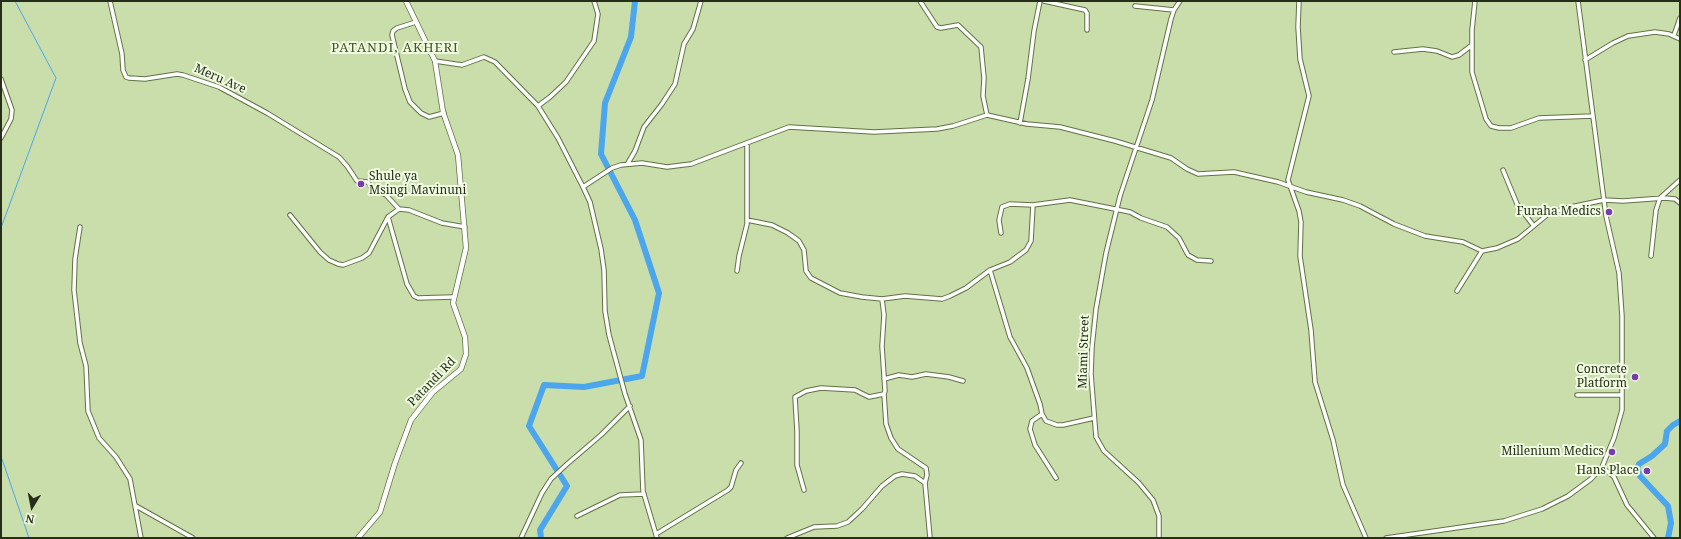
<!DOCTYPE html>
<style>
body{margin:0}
#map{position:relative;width:1681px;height:539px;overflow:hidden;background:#cadeab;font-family:"Noto Serif",serif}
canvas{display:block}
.frame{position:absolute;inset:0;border:2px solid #262e1a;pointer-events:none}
.north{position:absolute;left:12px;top:487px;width:40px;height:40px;-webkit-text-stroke:3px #f0fbe1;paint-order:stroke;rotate:190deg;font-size:11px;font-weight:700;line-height:16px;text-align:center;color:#262e1a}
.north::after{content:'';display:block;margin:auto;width:14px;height:18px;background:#262e1a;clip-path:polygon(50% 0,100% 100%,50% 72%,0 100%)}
</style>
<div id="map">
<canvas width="1681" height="539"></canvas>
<div class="frame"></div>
<div class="north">N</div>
</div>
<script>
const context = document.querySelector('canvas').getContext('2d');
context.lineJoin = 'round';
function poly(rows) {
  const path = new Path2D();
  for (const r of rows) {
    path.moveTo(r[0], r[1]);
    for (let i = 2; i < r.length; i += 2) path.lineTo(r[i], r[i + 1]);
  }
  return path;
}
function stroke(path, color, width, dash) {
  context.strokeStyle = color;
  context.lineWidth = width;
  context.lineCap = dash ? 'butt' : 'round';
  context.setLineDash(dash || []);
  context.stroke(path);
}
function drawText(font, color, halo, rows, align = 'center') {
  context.font = font + ' "Noto Serif",serif';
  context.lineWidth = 4;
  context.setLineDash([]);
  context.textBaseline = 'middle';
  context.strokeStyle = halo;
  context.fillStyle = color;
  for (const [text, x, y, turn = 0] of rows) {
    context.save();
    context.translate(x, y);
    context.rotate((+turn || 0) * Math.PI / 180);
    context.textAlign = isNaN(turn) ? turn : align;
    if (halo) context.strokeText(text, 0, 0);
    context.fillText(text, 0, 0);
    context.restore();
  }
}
stroke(poly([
 [1,228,56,78,15,1],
 [1,456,29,538]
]), '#4ba6ed', 1);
stroke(poly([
 [541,538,540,530,567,486,529,426,544,385,584,387,642,376,659,293,635,220,601,154,605,103,631,37,635,1],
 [1668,538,1671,523,1668,506,1640,476,1637,468,1639,464,1652,456,1665,444,1667,431,1673,425,1680,421]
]), '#4ba6ed', 6);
const minor = poly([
 [110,1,122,54,123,70,126,77,129,78,145,79,177,74,183,75,219,87,267,113,339,157,347,166,357,181,368,182,372,189,386,195,399,209],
 [920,1,937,27,941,28,958,25,981,47,984,78,983,96,987,115],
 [1044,1,1085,10,1087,13,1087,30],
 [1299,1,1298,27,1300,59,1309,96,1288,180,1299,211,1301,222,1300,256,1311,330,1315,382,1333,440,1343,485,1366,538],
 [1475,1,1472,30,1472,72,1486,119,1491,126,1499,128,1511,128,1539,118,1593,116],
 [1135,6,1174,10],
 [416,22,397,28,393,31,392,35,405,89,410,102,421,113,429,117,444,113],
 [1674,35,1680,18],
 [1394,52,1423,49,1437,51,1452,57,1459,55,1472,45],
 [1585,60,1613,43,1628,36,1655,32,1669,34,1680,39],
 [435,61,462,65,484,57,495,62,538,106,558,138,583,187,590,202,601,249,604,270,605,311,609,335,625,394,641,440,643,491,657,538],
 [1,79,12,110,11,119,1,138],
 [538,106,550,97,566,82,594,41,598,14,594,1],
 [1020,123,1028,79,1034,31,1040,1],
 [628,163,635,151,644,127,662,104,675,84,684,44,693,29,701,1],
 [1503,170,1517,204,1533,225],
 [583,187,612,168,621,165,642,163,667,167,691,164,789,127,874,132,937,129,953,126,987,115,1027,124,1060,127,1115,141,1171,158,1187,169,1198,174,1234,172,1278,182,1306,192,1343,200,1360,206,1394,224,1425,236,1463,242,1482,251,1497,248,1518,239,1547,215,1566,208,1604,200,1623,201,1664,198,1675,199,1680,203],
 [290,215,320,252,329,260,338,264,343,265,362,258,369,253,388,217,399,209,409,210,442,223,465,227],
 [388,217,407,284,414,296,418,298,453,297],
 [747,220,772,225,788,233,799,241,804,250,806,271,811,278,840,293,862,297,882,299,905,296,942,299,950,296,966,288,990,270,1010,262,1026,250,1031,241,1033,205,1070,200,1130,212,1141,218,1167,227,1179,238,1188,255,1197,260,1211,261],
 [80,227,75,259,74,290,80,343,86,366,88,411,99,438,116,457,130,479,141,538],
 [1001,233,999,220,1002,207,1010,204,1033,205],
 [1651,256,1656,210,1660,198,1680,180],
 [990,270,1010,337,1027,368,1040,404,1042,414,1046,421,1057,425,1063,425,1094,418],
 [737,271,739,256,747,224,747,143],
 [1457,291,1482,251],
 [884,379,899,375,912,377,926,374,949,377,963,381],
 [884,394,886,424,891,438,898,449,926,468,927,475,925,483],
 [1577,395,1621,395],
 [1042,414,1032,421,1030,429,1035,445,1056,478],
 [1602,467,1614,477,1627,505,1654,538],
 [804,490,797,465,797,431,795,397,806,391,821,388,855,390,869,397,884,394,885,391,882,346,884,315,882,299],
 [136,506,193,538],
 [577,516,620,495,644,494],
 [656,534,728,490,731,487,736,470,741,463],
 [521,538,542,493,551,479,566,465,601,435,630,406],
 [787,538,814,527,837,526,848,522,862,509,882,486,895,476,902,474,915,476,925,483,930,538],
 [1159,538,1159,516,1153,500,1139,483,1104,451,1096,437,1091,374,1092,347,1096,309,1106,253,1120,196,1152,100,1171,19,1174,10,1180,1],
 [1386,538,1504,521,1542,509,1568,496,1591,479,1602,467,1614,438,1622,410,1622,316,1619,273,1606,216,1578,1]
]);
const tertiary = poly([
 [358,538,380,512,395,463,411,420,433,392,461,369,466,354,465,337,453,303,466,248,458,155,443,112,435,61,406,1]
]);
stroke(minor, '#607243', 5.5);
stroke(tertiary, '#607243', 6);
stroke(minor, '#fff', 3.5);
stroke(tertiary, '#fff', 4.5);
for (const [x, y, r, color] of [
 [361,184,4,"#793aaf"],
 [1609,212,4,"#793aaf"],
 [1635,377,4,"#793aaf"],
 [1612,452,4,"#793aaf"],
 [1647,471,4,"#793aaf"]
]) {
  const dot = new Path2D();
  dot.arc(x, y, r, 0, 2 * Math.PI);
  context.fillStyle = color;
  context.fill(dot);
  stroke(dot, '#f0fbe1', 1.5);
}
drawText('12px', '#262e1a', '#f0fbe1', [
 ["Meru Ave",220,79,24],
 ["Miami Street",1084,352,-88],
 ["Patandi Rd",432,382,-46]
]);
drawText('12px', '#262e1a', '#f0fbe1', [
 ["Shule ya",369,177,"left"],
 ["Msingi Mavinuni",369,191,"left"],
 ["Furaha Medics",1601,212],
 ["Concrete",1627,370],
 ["Platform",1627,384],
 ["Millenium Medics",1604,452],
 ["Hans Place",1639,471]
], 'right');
context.letterSpacing = '1px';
drawText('13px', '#455427', '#f0fbe1', [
 ["PATANDI, AKHERI",395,48]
]);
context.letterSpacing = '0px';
</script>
